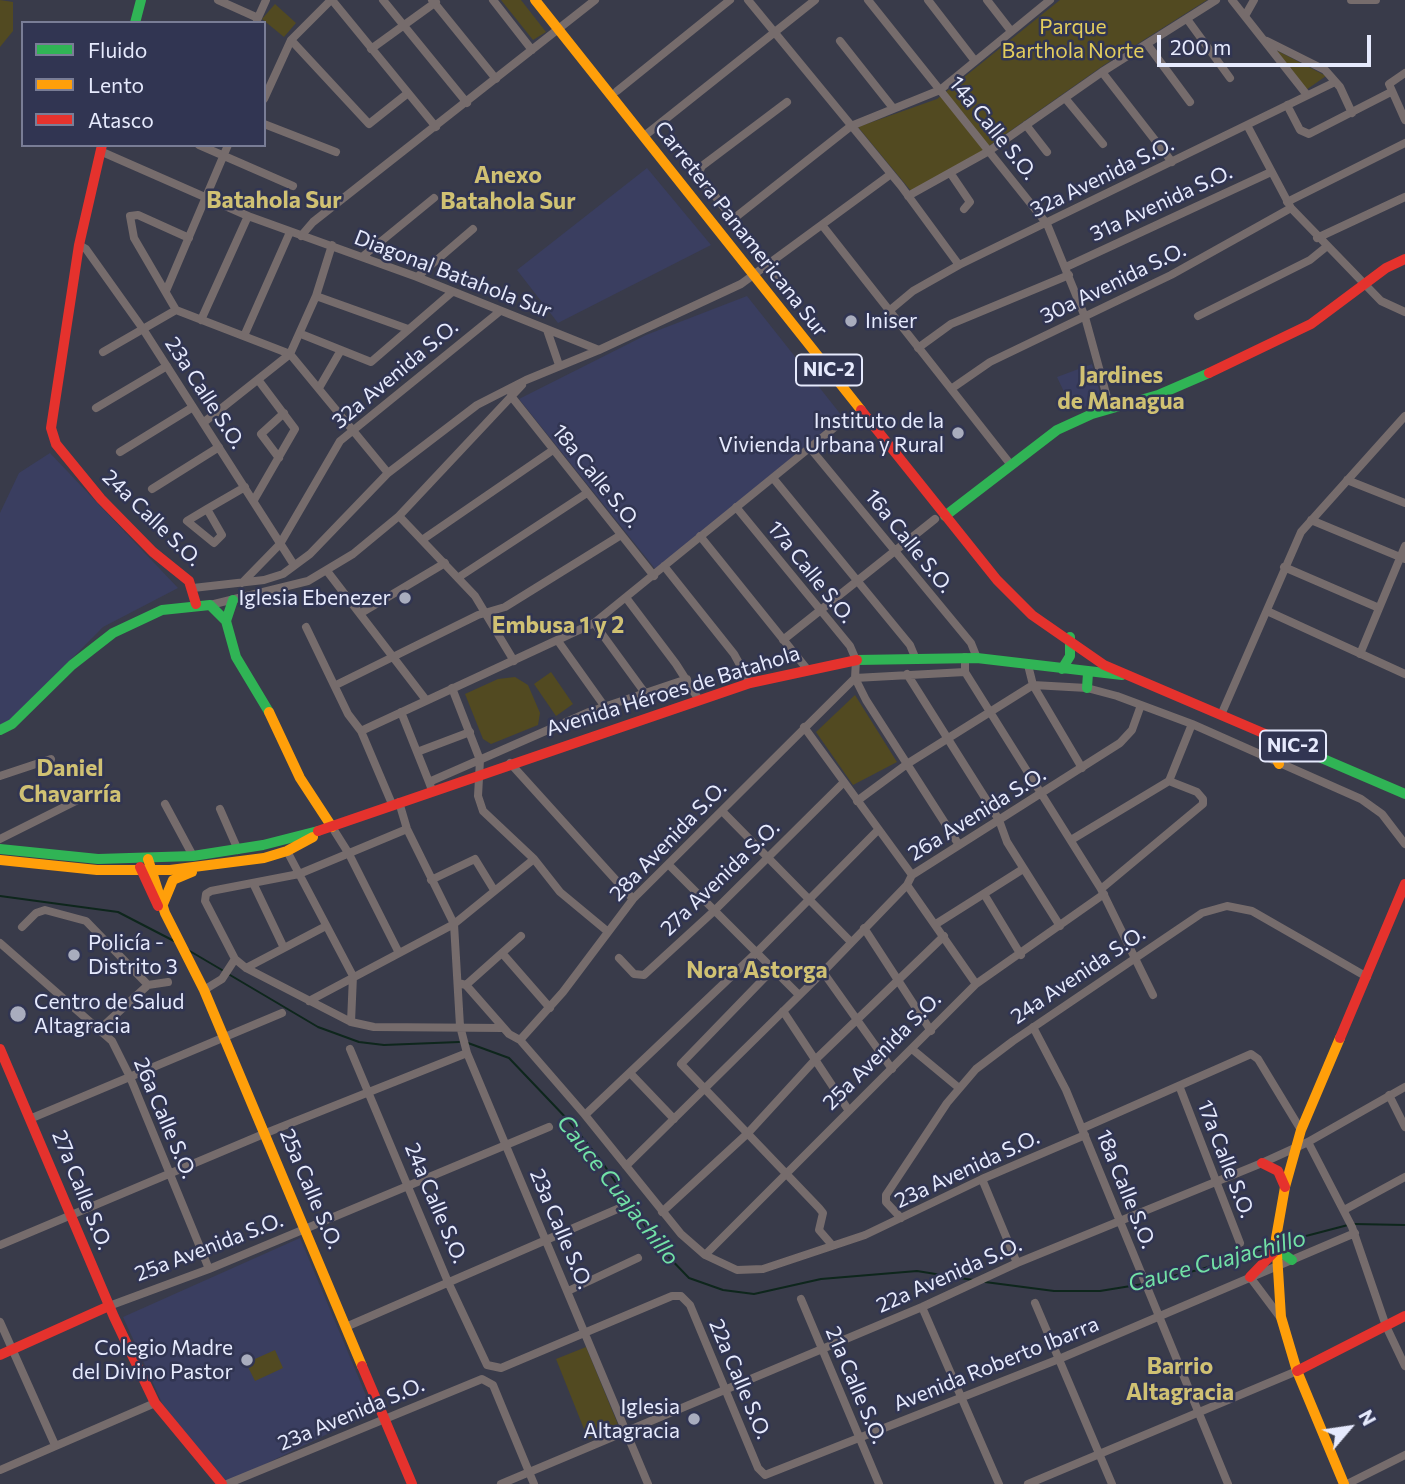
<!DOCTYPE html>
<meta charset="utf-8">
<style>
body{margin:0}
#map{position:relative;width:1405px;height:1484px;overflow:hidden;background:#393b4a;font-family:Commissioner,sans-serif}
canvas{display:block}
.legend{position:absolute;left:21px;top:21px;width:245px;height:126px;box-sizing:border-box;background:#313552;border:2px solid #797d96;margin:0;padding:9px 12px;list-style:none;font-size:21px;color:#e6eafd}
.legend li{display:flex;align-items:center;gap:14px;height:35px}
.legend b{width:35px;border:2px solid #797d96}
.north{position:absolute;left:1314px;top:1393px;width:70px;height:70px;-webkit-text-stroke:5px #313552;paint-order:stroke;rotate:61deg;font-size:19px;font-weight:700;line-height:28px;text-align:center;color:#e6eafd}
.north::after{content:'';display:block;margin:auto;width:24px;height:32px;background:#e6eafd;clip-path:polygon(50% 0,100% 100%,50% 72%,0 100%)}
.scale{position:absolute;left:1157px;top:35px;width:214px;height:32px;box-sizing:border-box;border:4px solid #e6eafd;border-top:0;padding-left:9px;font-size:21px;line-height:24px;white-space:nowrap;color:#e6eafd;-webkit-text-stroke:5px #313552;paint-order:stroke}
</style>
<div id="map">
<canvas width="1405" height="1484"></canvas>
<ul class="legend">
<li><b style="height:9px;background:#30b455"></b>Fluido</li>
<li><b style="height:9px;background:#ff9f0a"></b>Lento</li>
<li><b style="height:9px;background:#e5322d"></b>Atasco</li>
</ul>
<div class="north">N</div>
<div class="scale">200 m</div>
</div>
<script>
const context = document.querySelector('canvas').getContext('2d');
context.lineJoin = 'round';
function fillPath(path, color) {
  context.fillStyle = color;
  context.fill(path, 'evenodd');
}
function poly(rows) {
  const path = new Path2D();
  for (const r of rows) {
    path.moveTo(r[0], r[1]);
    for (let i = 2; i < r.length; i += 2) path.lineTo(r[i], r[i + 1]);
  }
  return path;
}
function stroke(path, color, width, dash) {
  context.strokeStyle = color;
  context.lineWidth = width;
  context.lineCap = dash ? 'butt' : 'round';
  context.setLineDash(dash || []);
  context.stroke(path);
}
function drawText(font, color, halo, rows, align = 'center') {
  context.font = font + ' Commissioner,sans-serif';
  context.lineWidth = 5;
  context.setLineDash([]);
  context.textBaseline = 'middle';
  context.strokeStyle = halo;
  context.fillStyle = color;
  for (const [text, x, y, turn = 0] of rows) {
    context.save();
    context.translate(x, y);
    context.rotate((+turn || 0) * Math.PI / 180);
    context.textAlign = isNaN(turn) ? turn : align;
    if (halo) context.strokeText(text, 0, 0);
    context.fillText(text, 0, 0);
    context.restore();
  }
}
fillPath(poly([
 [647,168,711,245,558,323,517,270],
 [747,296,842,416,656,570,519,399,646,335],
 [1092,364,1102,400,1073,411,1057,377],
 [50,453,178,588,103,627,6,725,0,726,0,513,19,473],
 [300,1238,373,1412,224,1484,162,1403,123,1317]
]), '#3a3e60');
fillPath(poly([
 [0,0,13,2,13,31,0,47],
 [501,0,521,0,546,32,533,40],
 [1060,0,1207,0,1104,65,973,157,911,191,858,127,937,99],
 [275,4,296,23,284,37,262,19],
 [1276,50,1326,76,1306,90],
 [551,672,573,704,556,716,534,684],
 [515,677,528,685,540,713,538,725,491,744,483,739,465,694,498,679],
 [855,695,897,762,853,785,816,732],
 [586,1347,619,1427,588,1439,556,1359],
 [275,1350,283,1368,255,1381,246,1363]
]), '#524a21');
stroke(poly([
 [0,896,118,912,174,941],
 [188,950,222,970],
 [230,975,318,1027,359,1042,384,1045,459,1042],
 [468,1043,509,1058,569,1121,602,1162,660,1248,689,1278,723,1290,754,1294,821,1279,917,1271,973,1280],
 [1354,1224,1405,1225],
 [1283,1242,1348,1225],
 [985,1282,1054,1291,1100,1291,1143,1284],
 [1148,1282,1202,1269,1271,1246]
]), '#0e261c', 2);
stroke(poly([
 [218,0,258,18],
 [332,0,436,127],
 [383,0,467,103],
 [432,0,496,79],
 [493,0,532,50],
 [748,0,901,186,959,265],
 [868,0,1047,224,1085,317,1110,408],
 [928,0,975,61],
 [987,0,1011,31],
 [1232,0,1307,95],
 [1351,0,1376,0],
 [1245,16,1254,0],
 [1187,19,1230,78],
 [257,20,266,0],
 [291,40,369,124,408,93],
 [840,41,893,108],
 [1267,41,1325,70,1340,87,1352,113],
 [1147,44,1190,102],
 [371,49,436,2],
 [1102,72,1172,162],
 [1405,73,1389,84,1405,120],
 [617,91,730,0],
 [1065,98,1103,144],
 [264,99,291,40,331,0],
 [787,102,702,166,698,174,790,293],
 [1287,105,1300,130,1309,134,1391,92],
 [264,124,336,152],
 [1026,125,1047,152],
 [1247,125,1291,208,1381,301,1405,312],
 [643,137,815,0],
 [199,145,293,186],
 [100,151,248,216,417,277,599,350],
 [951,174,970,202,964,209],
 [908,196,989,151,1102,72,1216,0],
 [1287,202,1405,143],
 [732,220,851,126,940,90,1050,0],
 [822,225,1011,465],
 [301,236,313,222,595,0],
 [1317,238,1405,197],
 [79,245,86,249,143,329,294,565],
 [362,257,434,198],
 [1066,267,1271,172],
 [417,277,473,229],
 [166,291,228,145],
 [316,296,408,329],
 [176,310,290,354,388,473],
 [176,310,134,238,130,216,138,215,189,238],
 [889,311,913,291,959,265,1335,82],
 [1198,316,1310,260,1326,247],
 [201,320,248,216],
 [547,330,559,365],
 [301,334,371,362,451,293],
 [244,336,290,232],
 [918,348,951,324,1069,275],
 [103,352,176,310],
 [319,388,341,350],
 [951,389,990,362,1171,275,1291,208],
 [511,396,654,576],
 [96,408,167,366],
 [203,423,290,354,316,296,332,245],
 [810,448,971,643,977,658],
 [120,452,193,407],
 [279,458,261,434,284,413],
 [773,478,910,645,915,657],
 [1347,480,1405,503],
 [152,489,219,447],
 [254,500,295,429,259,381],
 [736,507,850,646,856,660,855,678,866,700,959,845],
 [207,509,222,535,214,543,187,521,207,509,245,487],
 [399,516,475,596,514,661],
 [1311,520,1405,559],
 [700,536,807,669],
 [422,540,553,450],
 [664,566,734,654,750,683],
 [1284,567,1379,608],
 [327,571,426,700],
 [459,577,587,493],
 [242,583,280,544,340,441,499,312],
 [193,588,264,580,283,574,310,554,388,473,477,405,526,380,599,350,741,284,891,174],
 [627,599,676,664,699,700],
 [210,605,308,581,353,554,399,516,522,385],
 [1267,611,1405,674],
 [361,613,445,563],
 [594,623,645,693],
 [306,627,348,714,361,731,392,804],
 [783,640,935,519],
 [558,641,605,707],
 [1360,654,1405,546],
 [965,657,965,672,1101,889,1153,995],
 [1028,665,1033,685,1087,688,1117,696,1192,724,1361,799,1382,814,1405,844],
 [907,674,999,820,1007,842,1060,926],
 [855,678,965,672],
 [336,685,478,615,505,607,621,535],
 [452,688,480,760,478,796,483,811,534,859,560,892,607,931],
 [401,712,429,782],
 [1221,715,1301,532,1405,416],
 [804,727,912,875],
 [361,731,594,623,845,419],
 [417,752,470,732],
 [510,763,633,899],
 [0,776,51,759],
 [432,790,429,782,589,712,687,679],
 [857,801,907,764,1033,685,1082,768],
 [399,802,407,829,454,924,460,1026,467,1053,648,1484],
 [165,804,193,856],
 [220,809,238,850],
 [722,811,850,941],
 [332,827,349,854,399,953],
 [407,829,299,874,211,891,206,894,205,901,235,959,246,968,351,1022,374,1027,503,1028],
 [0,839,82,798],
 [1071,840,1169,781,1192,724],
 [287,851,353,976,351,1022],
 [669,865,799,995],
 [431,880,475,859,494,890],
 [253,883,284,948],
 [907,885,976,984],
 [1101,889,1203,804,1203,799,1197,792,1169,781],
 [984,894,1021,955],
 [936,924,1023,869],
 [22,927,36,913,45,910,86,921,148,985,168,982],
 [864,928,931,1031],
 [0,943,112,1041,130,1077,209,1269],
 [502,953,550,1008],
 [619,958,634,974,644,975,714,911,843,783],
 [246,968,326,926],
 [773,969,681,1064,819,1208,823,1213,819,1230,832,1245],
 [823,972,892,1069],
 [458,983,466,985,509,1034,520,1040,585,1115,681,1234,705,1255,737,1270,763,1269,865,1235,982,1179,1085,1135],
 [466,985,521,936],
 [204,990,222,979,235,959],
 [309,1001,454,924,534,859],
 [783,1011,849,1111],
 [1033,1027,1066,1090,1228,1484],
 [100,1029,148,985],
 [520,1040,563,992,633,899,855,678],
 [350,1049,448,1282,487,1365,501,1368,672,1296,681,1296,690,1305,758,1468,765,1475,1059,1359,1355,1233],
 [912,1049,959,1088],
 [631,1074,674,1119],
 [1180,1088,1240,1243],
 [1389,1095,1405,1127],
 [585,1115,757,952,877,831],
 [32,1118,282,1013],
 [1083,1128,1251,1054,1258,1059,1301,1130],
 [1308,1142,1352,1227,1386,1326,1405,1366],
 [626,1166,823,972,907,885,912,875,1120,743,1132,730,1141,705],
 [982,1179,1017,1263],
 [1344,1210,1405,1177],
 [662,1212,748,1133,814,1061,944,936],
 [901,1218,886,1202,886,1195,947,1103,976,1069,1013,1041,1202,913,1227,906,1252,911,1367,977],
 [0,1245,266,1133,467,1053],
 [705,1255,976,984,1104,894],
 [1250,1277,1280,1317],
 [568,1291,638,1258],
 [801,1299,879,1484],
 [1035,1303,1112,1484],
 [109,1306,209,1269,549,1127],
 [922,1307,999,1484],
 [0,1322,55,1445],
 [348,1326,622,1207],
 [0,1470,155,1403],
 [227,1484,482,1379,493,1385,534,1484],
 [501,1484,922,1307,1017,1263,1262,1163,1308,1142,1405,1087],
 [1028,1484,1297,1371],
 [1347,1484,1405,1455]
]), '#766c6c', 8);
stroke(poly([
 [135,23,141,0],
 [945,516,1057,430,1092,414,1158,395,1209,373],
 [226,621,233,600],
 [857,660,977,658,1122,675],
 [1062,669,1070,656,1070,637],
 [1087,688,1088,673],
 [0,730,12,724,72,665,113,633,162,610,210,605,226,621,236,657,269,712],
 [1270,736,1405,794],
 [0,849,98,859,193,856,263,845,318,831],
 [1276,1249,1292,1260]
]), '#30b455', 10);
stroke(poly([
 [535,0,861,410],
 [269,712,300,778,332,827],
 [1264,734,1279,764],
 [148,859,165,913,204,990,362,1366],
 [0,860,97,870,170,870,264,858,287,851,313,837],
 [163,904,173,880,192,872],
 [1340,1038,1301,1130,1285,1187,1276,1238,1281,1317,1297,1371,1344,1484]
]), '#ff9f0a', 10);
stroke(poly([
 [102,145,79,245,51,428,56,444,101,499,153,552,189,581,196,604],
 [1209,373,1311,324,1386,268,1405,259],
 [861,410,997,580,1032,615,1104,665,1270,736],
 [318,831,750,683,857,660],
 [140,867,158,906],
 [1340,1038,1405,884],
 [0,1049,114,1317,155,1403,222,1484],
 [1262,1163,1278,1171,1285,1187],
 [1250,1277,1276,1250],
 [0,1355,109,1306],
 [362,1366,412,1484],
 [1297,1371,1405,1316]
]), '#e5322d', 10);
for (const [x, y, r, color] of [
 [851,321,7,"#a9adbe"],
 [958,433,7,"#a9adbe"],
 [405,598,7,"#a9adbe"],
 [74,955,7,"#a9adbe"],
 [18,1014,9,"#a9adbe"],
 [247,1360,7,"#a9adbe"],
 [694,1419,7,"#a9adbe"]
]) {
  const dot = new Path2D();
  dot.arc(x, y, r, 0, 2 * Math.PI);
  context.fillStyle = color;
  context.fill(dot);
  stroke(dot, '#313552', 2.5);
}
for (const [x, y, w] of [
 [829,370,66],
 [1293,746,66]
]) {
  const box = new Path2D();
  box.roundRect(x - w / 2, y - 15.5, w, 31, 5);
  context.fillStyle = '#313552';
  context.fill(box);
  stroke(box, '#e6eafd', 2);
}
drawText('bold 19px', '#e6eafd', null, [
 ["NIC-2",829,370],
 ["NIC-2",1293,746]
]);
drawText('21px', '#e3cd5d', '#313552', [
 ["Parque",1073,27],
 ["Barthola Norte",1073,51]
]);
drawText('21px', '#e6eafd', '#313552', [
 ["14a Calle S.O.",993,128,51],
 ["32a Avenida S.O.",1102,177,-26],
 ["31a Avenida S.O.",1161,203,-25],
 ["Carretera Panamericana Sur",741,229,52],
 ["Diagonal Batahola Sur",453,274,21],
 ["30a Avenida S.O.",1113,283,-26],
 ["32a Avenida S.O.",395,374,-40],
 ["23a Calle S.O.",205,393,57],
 ["18a Calle S.O.",596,476,51],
 ["24a Calle S.O.",152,518,44],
 ["16a Calle S.O.",909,541,51],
 ["17a Calle S.O.",811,572,51],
 ["Avenida Héroes de Batahola",673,691,-17],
 ["26a Avenida S.O.",977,814,-32],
 ["28a Avenida S.O.",668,841,-46],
 ["27a Avenida S.O.",720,878,-44],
 ["24a Avenida S.O.",1078,975,-34],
 ["25a Avenida S.O.",882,1051,-45],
 ["26a Calle S.O.",165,1118,67],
 ["17a Calle S.O.",1226,1159,69],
 ["23a Avenida S.O.",967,1169,-25],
 ["25a Calle S.O.",311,1189,67],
 ["18a Calle S.O.",1126,1189,68],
 ["27a Calle S.O.",82,1190,68],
 ["24a Calle S.O.",436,1203,67],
 ["23a Calle S.O.",561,1229,67],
 ["25a Avenida S.O.",209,1247,-21],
 ["22a Avenida S.O.",949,1275,-24],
 ["Avenida Roberto Ibarra",996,1364,-22],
 ["22a Calle S.O.",740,1379,67],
 ["21a Calle S.O.",856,1385,67],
 ["23a Avenida S.O.",351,1414,-23]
]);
drawText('21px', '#e6eafd', '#313552', [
 ["Iniser",865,321,"left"],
 ["Instituto de la",944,421],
 ["Vivienda Urbana y Rural",944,445],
 ["Iglesia Ebenezer",391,598],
 ["Policía -",88,943,"left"],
 ["Distrito 3",88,967,"left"],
 ["Centro de Salud",34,1002,"left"],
 ["Altagracia",34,1026,"left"],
 ["Colegio Madre",233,1348],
 ["del Divino Pastor",233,1372],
 ["Iglesia",680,1407],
 ["Altagracia",680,1431]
], 'right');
drawText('bold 23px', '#d0c173', '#313552', [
 ["Anexo",508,175],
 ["Batahola Sur",508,201],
 ["Batahola Sur",274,200],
 ["Jardines",1121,375],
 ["de Managua",1121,401],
 ["Embusa 1 y 2",558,625],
 ["Daniel",70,768],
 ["Chavarría",70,794],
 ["Nora Astorga",757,970],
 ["Barrio",1180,1366],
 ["Altagracia",1180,1392]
]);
drawText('italic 23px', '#72e1a6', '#313552', [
 ["Cauce Cuajachillo",618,1190,52],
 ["Cauce Cuajachillo",1217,1261,-15]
]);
</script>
